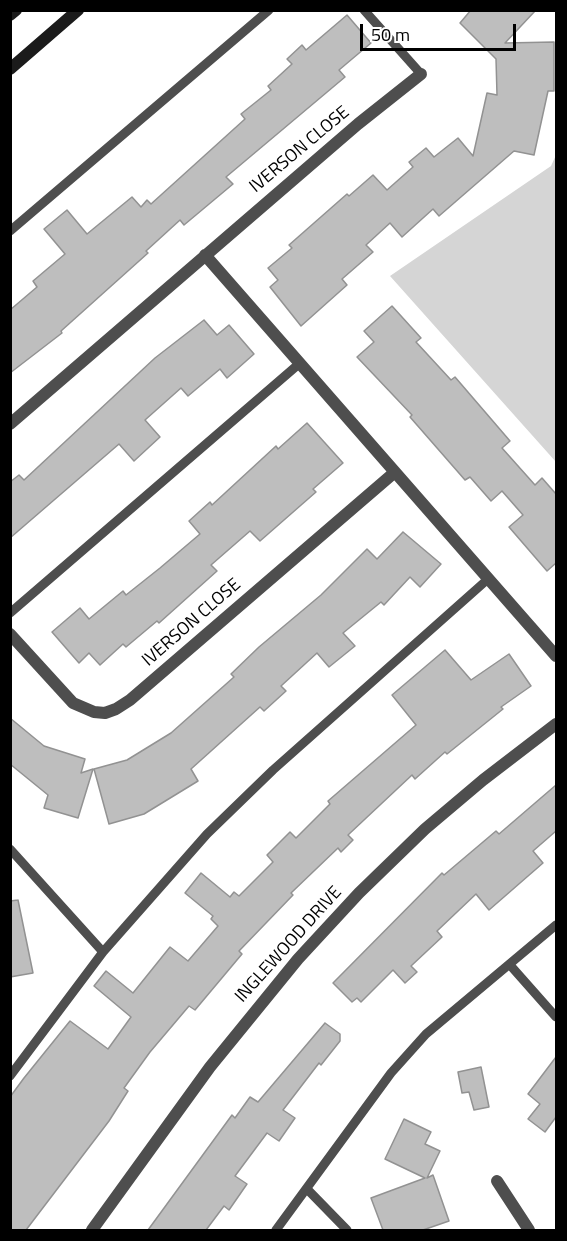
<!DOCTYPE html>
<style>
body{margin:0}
#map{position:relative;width:567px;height:1241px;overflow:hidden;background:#fff;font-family:"Titillium Web",sans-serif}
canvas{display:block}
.frame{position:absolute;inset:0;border:12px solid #000;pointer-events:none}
.scale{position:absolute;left:360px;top:24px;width:156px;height:27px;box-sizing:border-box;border:3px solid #000;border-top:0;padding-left:8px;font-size:18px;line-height:21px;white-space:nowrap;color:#000;-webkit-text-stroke:4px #fff;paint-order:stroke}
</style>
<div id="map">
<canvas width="567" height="1241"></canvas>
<div class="frame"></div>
<div class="scale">50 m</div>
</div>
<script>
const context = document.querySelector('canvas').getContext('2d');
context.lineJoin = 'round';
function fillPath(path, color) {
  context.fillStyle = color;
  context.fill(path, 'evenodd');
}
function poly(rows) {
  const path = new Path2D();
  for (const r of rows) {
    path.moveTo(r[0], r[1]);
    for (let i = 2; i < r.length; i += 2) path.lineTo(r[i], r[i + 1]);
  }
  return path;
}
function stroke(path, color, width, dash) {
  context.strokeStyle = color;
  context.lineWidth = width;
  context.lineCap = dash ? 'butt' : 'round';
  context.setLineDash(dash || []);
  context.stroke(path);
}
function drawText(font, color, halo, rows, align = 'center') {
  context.font = font + ' "Titillium Web",sans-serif';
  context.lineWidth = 4.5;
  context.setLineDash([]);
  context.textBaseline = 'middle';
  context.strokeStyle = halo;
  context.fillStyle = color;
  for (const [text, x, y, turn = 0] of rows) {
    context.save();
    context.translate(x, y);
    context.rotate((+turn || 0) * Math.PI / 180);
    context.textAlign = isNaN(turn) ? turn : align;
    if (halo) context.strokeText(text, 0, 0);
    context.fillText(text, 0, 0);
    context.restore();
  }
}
fillPath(poly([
 [556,155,556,462,390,276,551,166]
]), '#d5d5d5');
const building = poly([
 [471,10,536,10,505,43,554,42,554,91,548,91,534,155,514,151,439,216,433,209,402,237,390,223,366,245,373,252,342,279,347,285,301,326,270,287,278,280,268,268,292,248,289,245,347,194,349,196,373,175,387,190,413,167,409,162,426,148,434,157,458,138,473,156,487,93,497,95,496,59,460,23,471,10],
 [347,15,371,43,339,70,345,77,226,177,233,184,184,225,180,220,146,251,148,253,61,331,62,333,10,373,10,310,37,287,33,281,65,254,44,229,67,210,87,234,132,197,141,207,147,200,151,204,245,119,241,114,271,90,268,86,292,64,287,59,302,45,306,50,347,15],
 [392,306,421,338,416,342,451,380,455,377,510,441,502,448,535,485,542,478,556,494,556,563,547,571,509,527,523,515,502,491,491,501,470,477,465,480,410,417,412,415,357,357,374,342,364,331,392,306],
 [204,320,217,335,229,325,254,354,227,378,220,369,188,396,181,388,145,420,160,437,134,461,119,444,10,538,10,482,19,475,24,480,155,358,204,320],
 [307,423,343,463,313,489,316,492,260,541,250,531,211,565,217,571,159,623,157,621,126,647,123,644,100,665,89,653,79,663,52,632,80,608,89,619,123,591,126,595,160,568,200,534,189,521,210,502,212,505,276,446,278,449,307,423],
 [403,532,441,564,420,587,410,577,384,605,381,602,343,633,355,646,329,667,317,653,281,686,286,691,264,711,260,707,191,769,198,781,144,814,109,824,94,769,127,760,171,733,234,677,231,674,259,647,321,595,367,549,377,559,403,532],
 [445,650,471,680,509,654,531,686,501,707,503,709,447,754,445,752,415,779,412,775,348,835,353,840,341,852,338,848,291,893,293,895,239,951,242,954,195,1010,189,1006,150,1052,124,1088,128,1091,109,1121,26,1230,10,1230,10,1097,24,1078,70,1021,108,1049,131,1017,94,986,106,971,133,993,170,947,188,961,218,926,211,919,213,916,185,893,201,873,230,897,234,892,239,896,273,862,267,855,290,832,296,838,330,804,328,801,416,725,392,695,445,650],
 [10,718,44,746,85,759,81,773,93,769,78,818,44,808,48,795,10,764,10,718],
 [556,785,556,831,533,851,543,863,489,910,476,894,437,931,442,937,411,966,417,972,405,983,393,970,361,1002,357,998,352,1002,333,983,442,873,444,875,496,831,499,834,556,785],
 [18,900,33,973,10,977,10,901,18,900],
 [325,1023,340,1034,340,1041,321,1065,319,1063,283,1110,295,1118,279,1141,267,1133,235,1176,247,1184,229,1210,224,1206,206,1230,148,1230,232,1115,235,1118,250,1097,258,1102,325,1023],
 [556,1057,556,1117,545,1132,528,1119,540,1104,528,1094,556,1057],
 [481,1067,489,1107,474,1110,469,1092,462,1093,458,1072,481,1067],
 [404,1119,431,1132,425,1144,440,1151,427,1178,433,1175,449,1221,423,1230,383,1230,371,1198,425,1178,385,1159,404,1119]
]);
fillPath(building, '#bebebe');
stroke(building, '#929292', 1.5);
stroke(poly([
 [364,10,421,74],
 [10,231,269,10],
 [10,613,300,363],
 [10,849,103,952],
 [510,965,556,1017],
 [10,1076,103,952,207,834,273,770,488,579],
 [307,1189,347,1230],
 [276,1230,391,1073,426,1034,556,925]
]), '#4e4e4e', 9);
stroke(poly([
 [205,255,556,656],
 [10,424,358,124,421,74],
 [10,634,73,703,94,712,105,713,116,709,130,700,395,472],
 [497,1181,529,1230]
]), '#4e4e4e', 12);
stroke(poly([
 [92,1230,210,1067,298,959,359,893,425,829,483,780,556,724]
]), '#4e4e4e', 12);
stroke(poly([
 [10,15,16,10],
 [10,69,78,10]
]), '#1b1b1b', 12);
drawText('18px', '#000', '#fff', [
 ["IVERSON CLOSE",300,150,-40],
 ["IVERSON CLOSE",192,623,-41],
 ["INGLEWOOD DRIVE",289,945,-48]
]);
</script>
